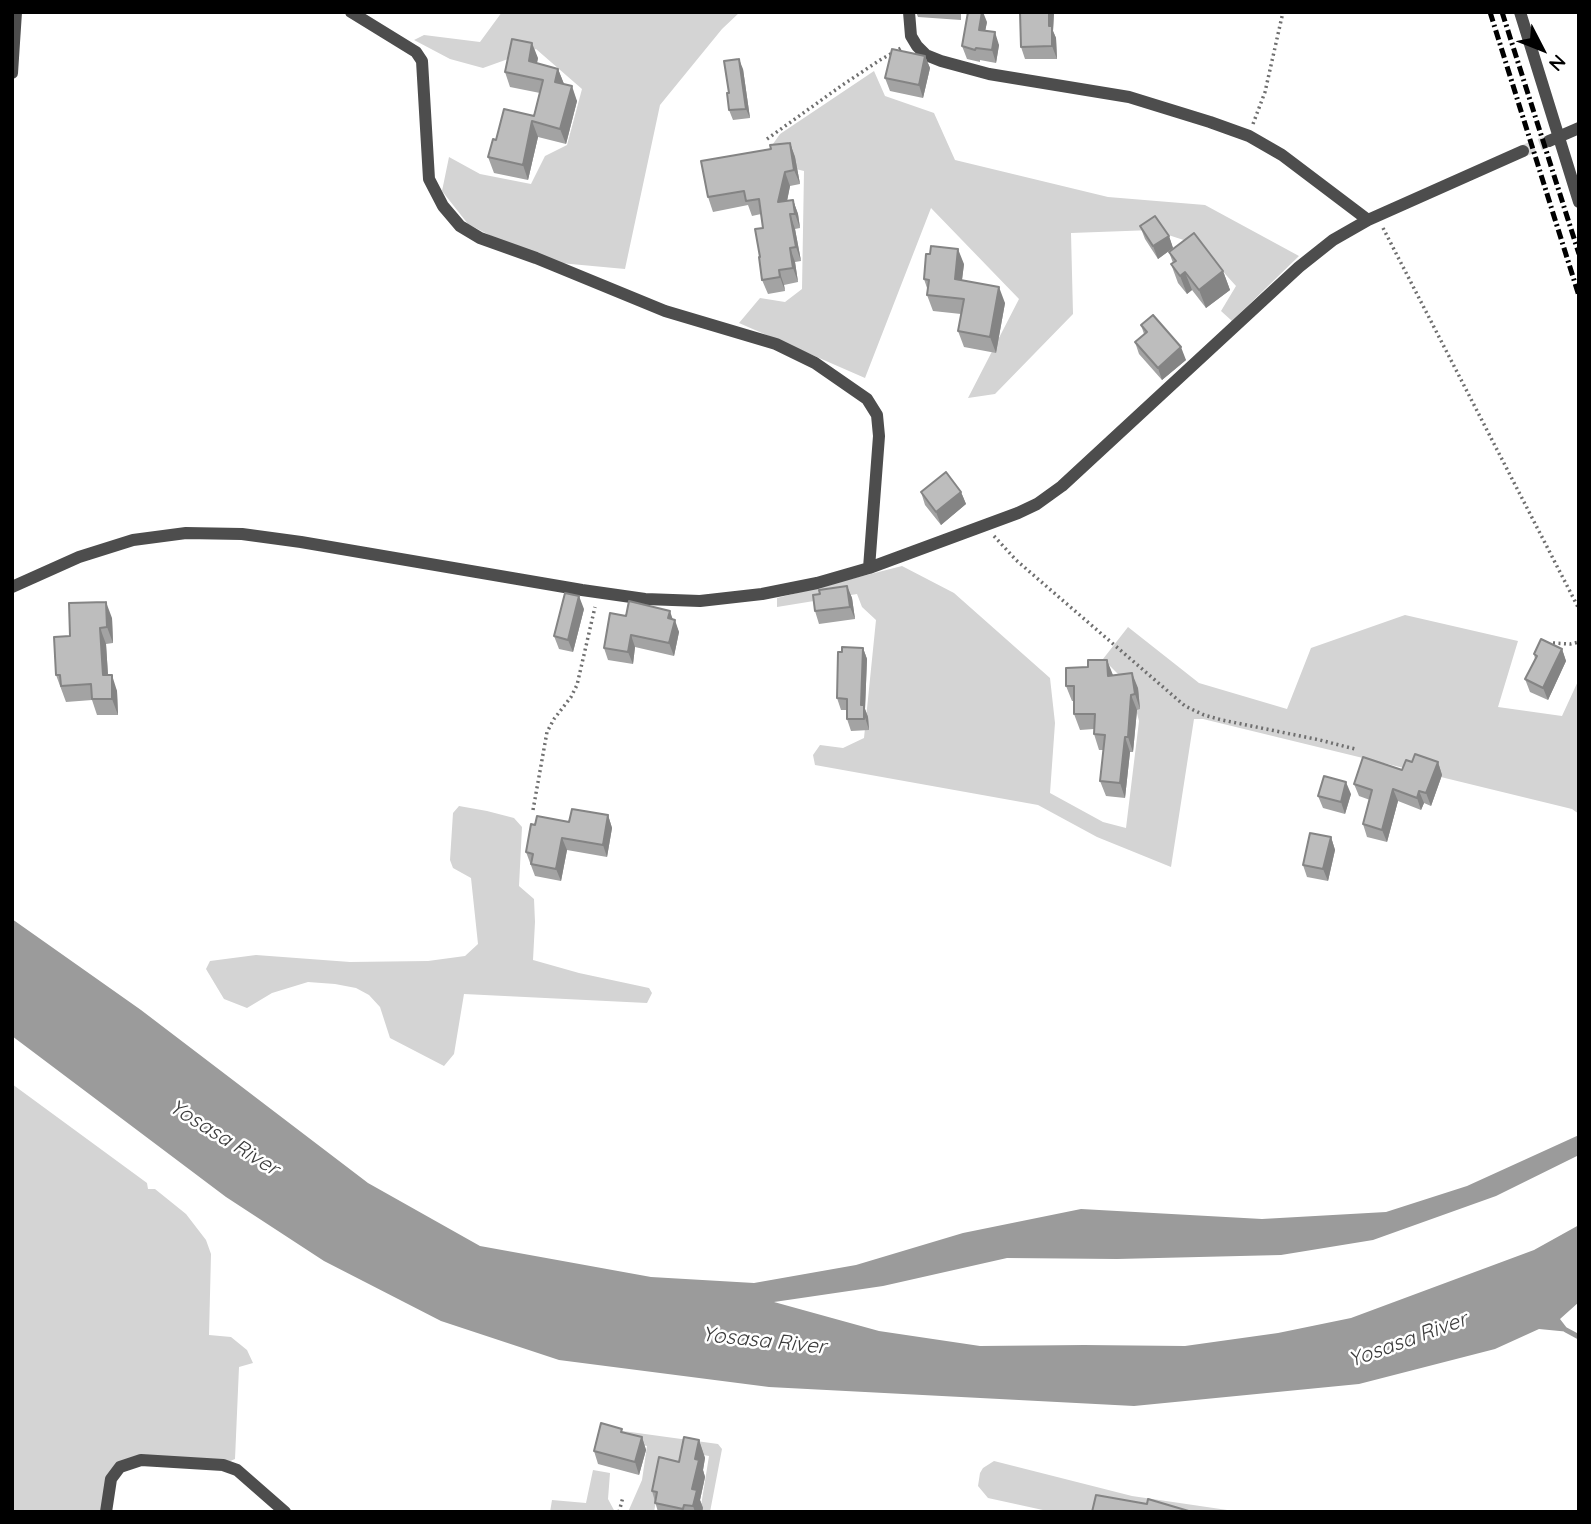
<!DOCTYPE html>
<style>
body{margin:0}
#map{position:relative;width:1591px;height:1524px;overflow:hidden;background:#fff;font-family:Quicksand,sans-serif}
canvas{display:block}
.frame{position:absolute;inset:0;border:14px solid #000;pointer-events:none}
.north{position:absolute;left:1507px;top:14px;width:70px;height:70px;-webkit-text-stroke:5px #fff;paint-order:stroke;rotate:132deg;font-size:19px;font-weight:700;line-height:28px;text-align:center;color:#000}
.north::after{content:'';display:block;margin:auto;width:24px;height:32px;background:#000;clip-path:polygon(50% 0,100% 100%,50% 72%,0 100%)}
</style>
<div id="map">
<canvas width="1591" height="1524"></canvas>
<div class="frame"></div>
<div class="north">N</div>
</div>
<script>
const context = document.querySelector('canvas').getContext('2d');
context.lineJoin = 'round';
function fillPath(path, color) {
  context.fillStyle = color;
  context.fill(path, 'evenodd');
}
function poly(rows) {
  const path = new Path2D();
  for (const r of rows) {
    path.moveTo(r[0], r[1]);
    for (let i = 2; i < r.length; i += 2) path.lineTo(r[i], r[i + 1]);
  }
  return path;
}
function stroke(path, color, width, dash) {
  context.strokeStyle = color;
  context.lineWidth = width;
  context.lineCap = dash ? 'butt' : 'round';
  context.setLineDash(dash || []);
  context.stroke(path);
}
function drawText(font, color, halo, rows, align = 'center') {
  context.font = font + ' Quicksand,sans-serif';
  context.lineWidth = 5;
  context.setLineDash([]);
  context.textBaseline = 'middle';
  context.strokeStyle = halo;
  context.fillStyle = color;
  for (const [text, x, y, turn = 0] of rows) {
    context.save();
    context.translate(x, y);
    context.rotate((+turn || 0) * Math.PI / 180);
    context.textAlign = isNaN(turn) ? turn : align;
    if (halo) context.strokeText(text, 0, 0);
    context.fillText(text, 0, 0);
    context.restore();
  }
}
fillPath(poly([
 [502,12,740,12,722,29,660,105,625,269,560,263,493,237,468,224,442,191,449,157,480,174,531,184,545,156,567,145,582,89,536,49,483,68,450,59,414,40,424,35,480,42],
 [874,71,885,96,934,113,955,160,1108,197,1205,205,1299,256,1232,321,1221,311,1236,286,1199,245,1153,230,1071,233,1073,314,995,394,968,398,1019,299,931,208,865,378,739,323,760,298,785,302,802,289,804,171,771,163,768,151,780,134],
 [902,566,954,593,1050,678,1055,723,1050,793,1103,822,1126,828,1139,721,1130,686,1103,659,1128,627,1199,683,1287,709,1311,648,1405,615,1518,641,1498,707,1562,716,1579,679,1579,814,1572,809,1203,719,1194,719,1171,867,1097,837,1038,805,815,765,813,755,820,745,843,748,864,738,876,620,862,607,857,594,777,607,777,598],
 [459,806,487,811,514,818,522,827,519,886,534,899,535,922,533,960,579,973,649,988,652,993,647,1003,464,994,454,1054,444,1066,390,1038,380,1007,369,995,356,988,335,984,308,982,272,993,247,1008,224,999,206,969,210,961,256,955,350,962,428,961,465,956,478,944,471,878,453,868,450,860,453,813],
 [12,1084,147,1183,148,1189,155,1189,186,1214,206,1240,211,1254,209,1335,231,1337,247,1350,253,1363,239,1367,235,1459,228,1462,117,1463,101,1512,12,1512],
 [601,1428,718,1444,722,1449,710,1512,700,1512,709,1456,687,1452,682,1472,661,1474,654,1512,628,1512,642,1480,647,1446,630,1442],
 [994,1461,1132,1496,1234,1511,1052,1512,988,1498,978,1486,980,1473,983,1468],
 [593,1470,610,1473,608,1499,615,1512,550,1512,552,1500,586,1503]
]), '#d4d4d4');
fillPath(poly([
 [12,919,141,1010,368,1183,480,1246,651,1277,754,1283,856,1265,963,1233,1081,1209,1262,1219,1386,1212,1467,1186,1579,1135,1579,1155,1496,1196,1373,1240,1281,1255,1117,1259,1007,1258,883,1286,774,1302,879,1331,980,1346,1084,1345,1185,1346,1278,1333,1351,1318,1534,1250,1579,1225,1579,1302,1560,1319,1570,1332,1539,1329,1495,1349,1359,1384,1134,1406,769,1387,559,1360,441,1321,324,1261,226,1197,12,1036]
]), '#9b9b9b');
stroke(poly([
 [1566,1330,1579,1337]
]), '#9b9b9b', 5);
stroke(poly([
 [1523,151,1549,141]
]), '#d9d9d9', 12, [12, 6]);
stroke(poly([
 [1253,124,1265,92,1283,12],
 [767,139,841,86,880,60,903,47],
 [1383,228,1579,609],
 [994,536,1016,560,1185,706,1204,715,1222,720,1320,740,1355,749],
 [1553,643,1570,644,1579,642],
 [533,810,547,732,554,719,571,697,577,685,595,607],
 [619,1512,623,1497]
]), '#6f6f6f', 3.5, [2, 3.5]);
stroke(poly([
 [351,12,416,52,422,61,429,179,443,206,460,226,480,238,536,258,665,311,776,344,815,363,867,399,877,415,879,436,869,568],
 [909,12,911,36,917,46,926,55,941,61,989,74,1129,97,1210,122,1249,136,1282,155,1368,220],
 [1520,12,1579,202],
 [12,73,16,12],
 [1549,141,1579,128],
 [12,587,79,557,133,540,186,533,242,534,301,542,582,590,645,599,700,601,762,594,817,583,869,568,1018,513,1037,504,1062,486,1299,267,1333,240,1368,220,1523,151],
 [106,1512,111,1479,120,1467,141,1460,223,1465,237,1470,285,1512]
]), '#4d4d4d', 12);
stroke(poly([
 [1490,12,1579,296],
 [1502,12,1579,254]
]), '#000', 5, [10, 3.5, 2, 3.5]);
fillPath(poly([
 [916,12,961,12,961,20,918,17],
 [1020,12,1054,12,1053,31,1056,38,1057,59,1025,59,1021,47],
 [987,22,985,31,999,45,996,63,980,60,980,62,967,59,962,46],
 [925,56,930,68,923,98,890,91,885,78],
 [538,58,537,63,558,69,564,84,577,101,566,144,538,137,528,180,494,173,488,157,496,140,534,116,540,93,510,87,505,72],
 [743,69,750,118,733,120,729,110,729,93],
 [790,143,795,157,800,184,790,186,787,201,793,200,798,214,800,228,795,229,801,261,795,262,798,282,784,285,785,291,768,294,762,280,760,257,763,228,761,214,752,216,748,205,713,212,708,197,771,149],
 [1140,226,1169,236,1173,248,1158,259,1145,239],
 [1169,252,1223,271,1230,290,1206,308,1192,290,1187,294,1178,283,1171,264,1173,263],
 [964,264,962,280,1005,303,996,353,964,347,958,331,961,314,933,311,927,295,928,291,924,279],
 [1141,325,1186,360,1162,380,1139,354,1135,342,1144,334],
 [921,492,961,492,966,504,941,525,925,505],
 [847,586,852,598,855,619,819,624,815,611,820,594],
 [584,609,573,652,559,649,554,636],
 [626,616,673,619,679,632,674,656,635,647,633,664,608,660,604,648],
 [112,618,113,643,106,644,108,675,117,691,118,715,97,715,92,700,66,702,56,675,70,636],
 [863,648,867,659,865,709,868,717,869,730,851,731,847,719,847,710,841,710,837,698,842,652],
 [1562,649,1566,661,1548,700,1530,692,1525,679,1535,659,1534,654],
 [1113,675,1138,688,1140,709,1137,710,1133,752,1130,752,1125,798,1106,796,1100,781,1104,750,1099,750,1094,734,1094,729,1080,730,1074,714,1074,701,1072,701,1066,686],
 [1412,762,1438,762,1442,775,1431,806,1424,803,1421,810,1398,801,1387,842,1367,837,1363,824,1370,800,1359,796,1354,784,1402,770],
 [1351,794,1345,814,1323,808,1318,796],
 [608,815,612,828,607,857,567,850,561,881,535,876,526,852,535,825,569,822],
 [1331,837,1335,850,1328,881,1307,877,1303,865],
 [623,1433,642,1437,646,1450,639,1475,598,1464,594,1451],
 [699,1440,705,1458,703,1470,705,1477,700,1500,703,1508,702,1512,658,1512,652,1491]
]), '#a3a3a3');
fillPath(poly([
 [982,12,983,12,987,22,983,42,979,30],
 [1049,12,1054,12,1053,31,1056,38,1057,59,1052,46,1049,26],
 [995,32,999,45,996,63,992,50],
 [532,43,538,58,534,76,529,61],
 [925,56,930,68,923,98,919,85],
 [739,59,743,69,750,118,746,109],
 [558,69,564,84,555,82],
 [572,86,577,101,566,144,560,129],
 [532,121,538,137,528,180,523,165],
 [790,143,795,157,800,184,794,170],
 [785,172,790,186,784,216,778,202],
 [793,200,798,214,800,228,795,214],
 [790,214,795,229,801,261,796,247],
 [1169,236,1173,248,1158,259,1153,246],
 [790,248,795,262,798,282,793,268],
 [958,249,964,264,960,295,955,279],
 [779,270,784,285,785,291,780,277],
 [1223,271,1230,290,1206,308,1199,290],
 [1185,272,1192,290,1187,294,1180,276],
 [999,287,1005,303,996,353,990,337],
 [1181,347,1186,360,1162,380,1158,368],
 [961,492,966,504,941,525,936,512],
 [847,586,852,598,855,619,850,607],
 [579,596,584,609,573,652,568,640],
 [106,602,112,618,113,643,107,627],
 [670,611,674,623,675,620,679,632,674,656,669,643,668,618],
 [100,628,106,644,109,691,103,675],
 [631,635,635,647,633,664,628,652],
 [863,648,867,659,865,709,868,717,869,730,861,705],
 [1562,649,1566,661,1548,700,1543,688],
 [1107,660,1113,675,1108,676],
 [1132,673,1138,688,1140,709,1135,694],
 [112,675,117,691,118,715,112,699],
 [1131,695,1137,710,1133,752,1128,737],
 [1125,737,1130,752,1125,798,1120,783],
 [1438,762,1442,775,1431,806,1426,793],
 [1346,782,1351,794,1345,814,1341,802],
 [1393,789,1398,801,1387,842,1382,830],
 [1419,791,1424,803,1421,810,1417,798],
 [608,815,612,828,607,857,603,845],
 [1331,837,1335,850,1328,881,1323,869],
 [562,838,567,850,561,881,556,869],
 [642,1437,646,1450,639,1475,635,1462],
 [699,1440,705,1458,703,1470,705,1477,700,1500,703,1508,702,1512,695,1512,693,1506,692,1489,695,1459]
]), '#848484');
const building = poly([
 [968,12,982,12,979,30,995,32,992,50,976,48,975,50,962,46,968,12],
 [1020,12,1049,12,1049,26,1052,26,1052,46,1021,47,1020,12],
 [512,39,532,43,529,61,558,69,555,82,572,86,560,129,532,121,523,165,488,157,493,139,496,140,504,109,534,116,543,80,505,72,512,39],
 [892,49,925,56,919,85,885,78,892,49],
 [739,59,746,109,729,110,727,93,729,93,724,61,739,59],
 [790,143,794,170,785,172,778,202,793,200,795,214,790,214,796,247,790,248,793,268,779,270,780,277,762,280,759,257,760,257,755,229,763,228,759,199,746,201,744,191,708,197,701,161,771,149,770,145,790,143],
 [1155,216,1169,236,1153,246,1140,226,1155,216],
 [1194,233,1223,271,1199,290,1185,272,1180,276,1171,264,1176,261,1169,252,1194,233],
 [931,246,958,249,955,279,999,287,990,337,958,331,964,299,927,295,929,280,924,279,926,254,930,254,931,246],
 [1153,315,1181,347,1158,368,1135,342,1147,332,1141,325,1153,315],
 [946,472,961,492,936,512,921,492,946,472],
 [847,586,850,607,815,611,813,595,820,594,819,590,847,586],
 [565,593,579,596,568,640,554,636,565,593],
 [629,601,670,611,668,618,675,620,669,643,631,635,628,652,604,648,610,613,626,616,629,601],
 [106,602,107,627,100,628,103,675,112,675,112,699,92,699,91,684,61,686,60,675,56,675,54,637,70,636,69,603,106,602],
 [1541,639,1562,649,1543,688,1525,679,1537,656,1534,654,1541,639],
 [842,647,863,648,861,705,864,705,864,719,847,719,847,699,837,698,838,652,842,652,842,647],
 [1088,660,1107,660,1108,676,1132,673,1135,694,1131,695,1128,737,1125,737,1120,783,1100,781,1105,735,1094,734,1095,714,1074,714,1074,686,1066,686,1066,668,1088,667,1088,660],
 [1415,754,1438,762,1426,793,1419,791,1417,798,1393,789,1382,830,1363,824,1372,790,1354,784,1363,757,1402,770,1406,760,1412,762,1415,754],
 [1324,776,1346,782,1341,802,1318,796,1324,776],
 [572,809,608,815,603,845,562,838,556,869,531,864,533,854,526,852,531,824,535,825,537,816,569,822,572,809],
 [1310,833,1331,837,1323,869,1303,865,1310,833],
 [601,1423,622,1429,621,1432,642,1437,635,1462,594,1451,601,1423],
 [684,1437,699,1440,695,1459,699,1460,692,1489,697,1490,693,1506,684,1505,683,1509,655,1503,657,1492,652,1491,659,1457,679,1462,684,1437],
 [1096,1495,1147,1504,1148,1499,1192,1512,1201,1512,1092,1512,1096,1495]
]);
fillPath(building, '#bdbdbd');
stroke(building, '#848484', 2);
drawText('italic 21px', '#3c3c3c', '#fff', [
 ["Yosasa River",224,1138,32],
 ["Yosasa River",1408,1340,-20],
 ["Yosasa River",764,1341,6]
]);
</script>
